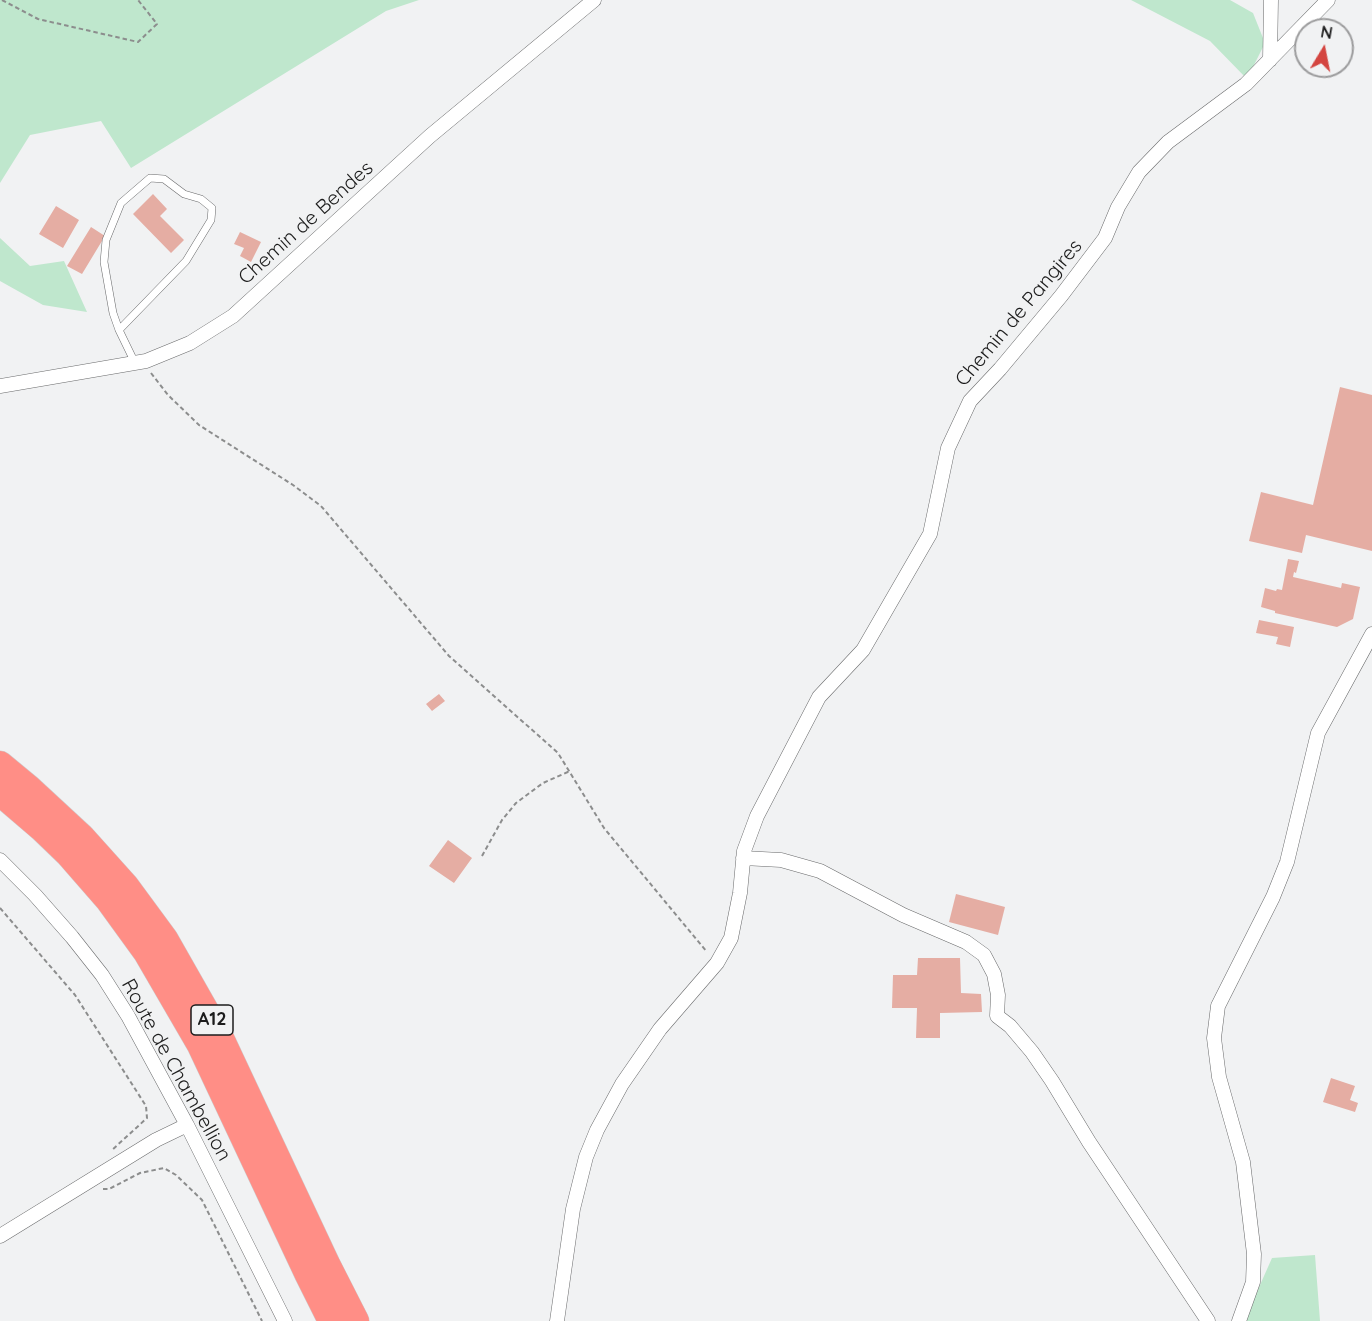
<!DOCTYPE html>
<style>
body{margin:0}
#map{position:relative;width:1372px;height:1321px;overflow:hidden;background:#f1f2f3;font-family:Quicksand,sans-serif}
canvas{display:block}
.north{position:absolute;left:1294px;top:18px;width:60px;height:60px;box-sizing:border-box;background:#f1f2f3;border:2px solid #9c9c9d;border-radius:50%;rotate:10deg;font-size:16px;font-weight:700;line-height:24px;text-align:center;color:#1c1c1c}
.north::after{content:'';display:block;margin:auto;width:21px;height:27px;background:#d44540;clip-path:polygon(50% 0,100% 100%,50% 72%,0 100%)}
</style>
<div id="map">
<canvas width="1372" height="1321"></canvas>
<div class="north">N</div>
</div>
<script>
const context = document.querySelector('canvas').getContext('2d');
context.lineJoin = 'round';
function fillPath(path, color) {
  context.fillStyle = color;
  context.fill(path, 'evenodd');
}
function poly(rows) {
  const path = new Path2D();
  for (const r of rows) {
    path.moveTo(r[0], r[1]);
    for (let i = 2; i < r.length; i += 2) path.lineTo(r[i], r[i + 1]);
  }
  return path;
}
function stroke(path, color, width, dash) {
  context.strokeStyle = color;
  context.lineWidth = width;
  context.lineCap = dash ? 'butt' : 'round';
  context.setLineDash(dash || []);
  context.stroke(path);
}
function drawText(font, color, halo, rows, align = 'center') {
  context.font = font + ' Quicksand,sans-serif';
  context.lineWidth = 4.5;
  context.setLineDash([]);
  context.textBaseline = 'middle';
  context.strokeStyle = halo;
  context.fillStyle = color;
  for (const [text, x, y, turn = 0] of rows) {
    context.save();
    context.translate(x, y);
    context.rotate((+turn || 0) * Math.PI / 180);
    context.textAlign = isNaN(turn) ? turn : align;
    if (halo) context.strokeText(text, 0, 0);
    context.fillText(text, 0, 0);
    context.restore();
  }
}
fillPath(poly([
 [0,0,419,0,386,11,131,168,101,121,30,135,0,183],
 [1131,0,1230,0,1253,13,1265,43,1247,79,1210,41],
 [0,238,30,266,64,261,87,312,43,305,0,281],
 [1315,1255,1320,1321,1244,1321,1272,1258]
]), '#bfe7cd');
fillPath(poly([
 [153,194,167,209,160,216,184,240,171,253,133,214],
 [56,206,79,220,63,248,39,234],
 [91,227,105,236,82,274,67,266],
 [240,232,261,242,251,262,240,256,244,248,234,244],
 [1340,387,1372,395,1372,551,1306,535,1302,553,1249,541,1261,492,1313,505],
 [1288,559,1299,561,1296,573,1294,572,1293,577,1341,588,1342,583,1360,587,1353,619,1337,627,1275,613,1275,611,1261,607,1265,588,1276,591,1277,589,1282,590],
 [1259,620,1294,627,1290,647,1276,644,1278,637,1256,633],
 [439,694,445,701,432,711,426,704],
 [448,840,472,858,454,883,429,866],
 [956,894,1005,907,998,935,949,922],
 [918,958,960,958,961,993,981,994,982,1012,940,1013,940,1038,916,1038,917,1008,892,1008,893,975,917,975],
 [1331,1078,1355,1086,1350,1100,1358,1103,1355,1112,1323,1102]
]), '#e5ada3');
const service = poly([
 [119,330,186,261,211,220,212,208,201,199,184,194,164,179,150,178,121,203,106,240,104,262,113,313,119,330,135,363]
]);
const minor = poly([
 [1270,60,1271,0],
 [0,386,146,361,190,343,233,316,430,136,594,0],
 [743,858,781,860,820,871,903,915,966,942,984,955,994,974,998,995,997,1016,1010,1026,1032,1052,1052,1081,1089,1142,1208,1321],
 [0,860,35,895,72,937,102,975,128,1016,187,1125,285,1321],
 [0,1236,156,1140,187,1125],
 [557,1321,573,1209,586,1157,597,1130,622,1084,660,1029,717,963,731,938,740,893,744,851,757,816,819,697,863,650,930,534,948,448,970,401,1000,369,1061,296,1105,238,1118,207,1139,172,1168,142,1246,84,1328,0],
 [1239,1321,1253,1282,1254,1254,1243,1162,1219,1077,1214,1038,1218,1006,1273,897,1287,862,1318,733,1372,634]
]);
const motorway = poly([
 [0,764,29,788,82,837,126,886,165,939,219,1034,327,1264,356,1321],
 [0,793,41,828,68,854,109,901,146,952,200,1045,308,1275,331,1321]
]);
stroke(service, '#696a6b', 8);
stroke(minor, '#696a6b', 15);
stroke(motorway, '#cdcdcd', 27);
stroke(poly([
 [2,0,38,19,138,42,157,24,138,0],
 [151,373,168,395,199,425,293,485,321,506,449,656,558,753,604,828,707,952],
 [482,856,502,820,516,803,543,783,570,771],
 [0,908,75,995,146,1106,147,1118,112,1150],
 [103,1189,109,1189,140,1173,164,1168,176,1175,202,1200,262,1321]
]), '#8c8d8d', 2, [4.5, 3]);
stroke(service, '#fff', 7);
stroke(minor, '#fff', 14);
stroke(motorway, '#ff8e86', 26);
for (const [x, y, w] of [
 [212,1020,42]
]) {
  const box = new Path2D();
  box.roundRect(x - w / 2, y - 15, w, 30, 4.5);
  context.fillStyle = '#f1f2f3';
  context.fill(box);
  stroke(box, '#1c1c1c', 1.5);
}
drawText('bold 18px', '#1c1c1c', null, [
 ["A12",212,1020]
]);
drawText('20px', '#1c1c1c', '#f1f2f3', [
 ["Chemin de Bendes",306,223,-42],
 ["Chemin de Pangires",1019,313,-50],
 ["Route de Chambellion",176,1070,61]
]);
</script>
